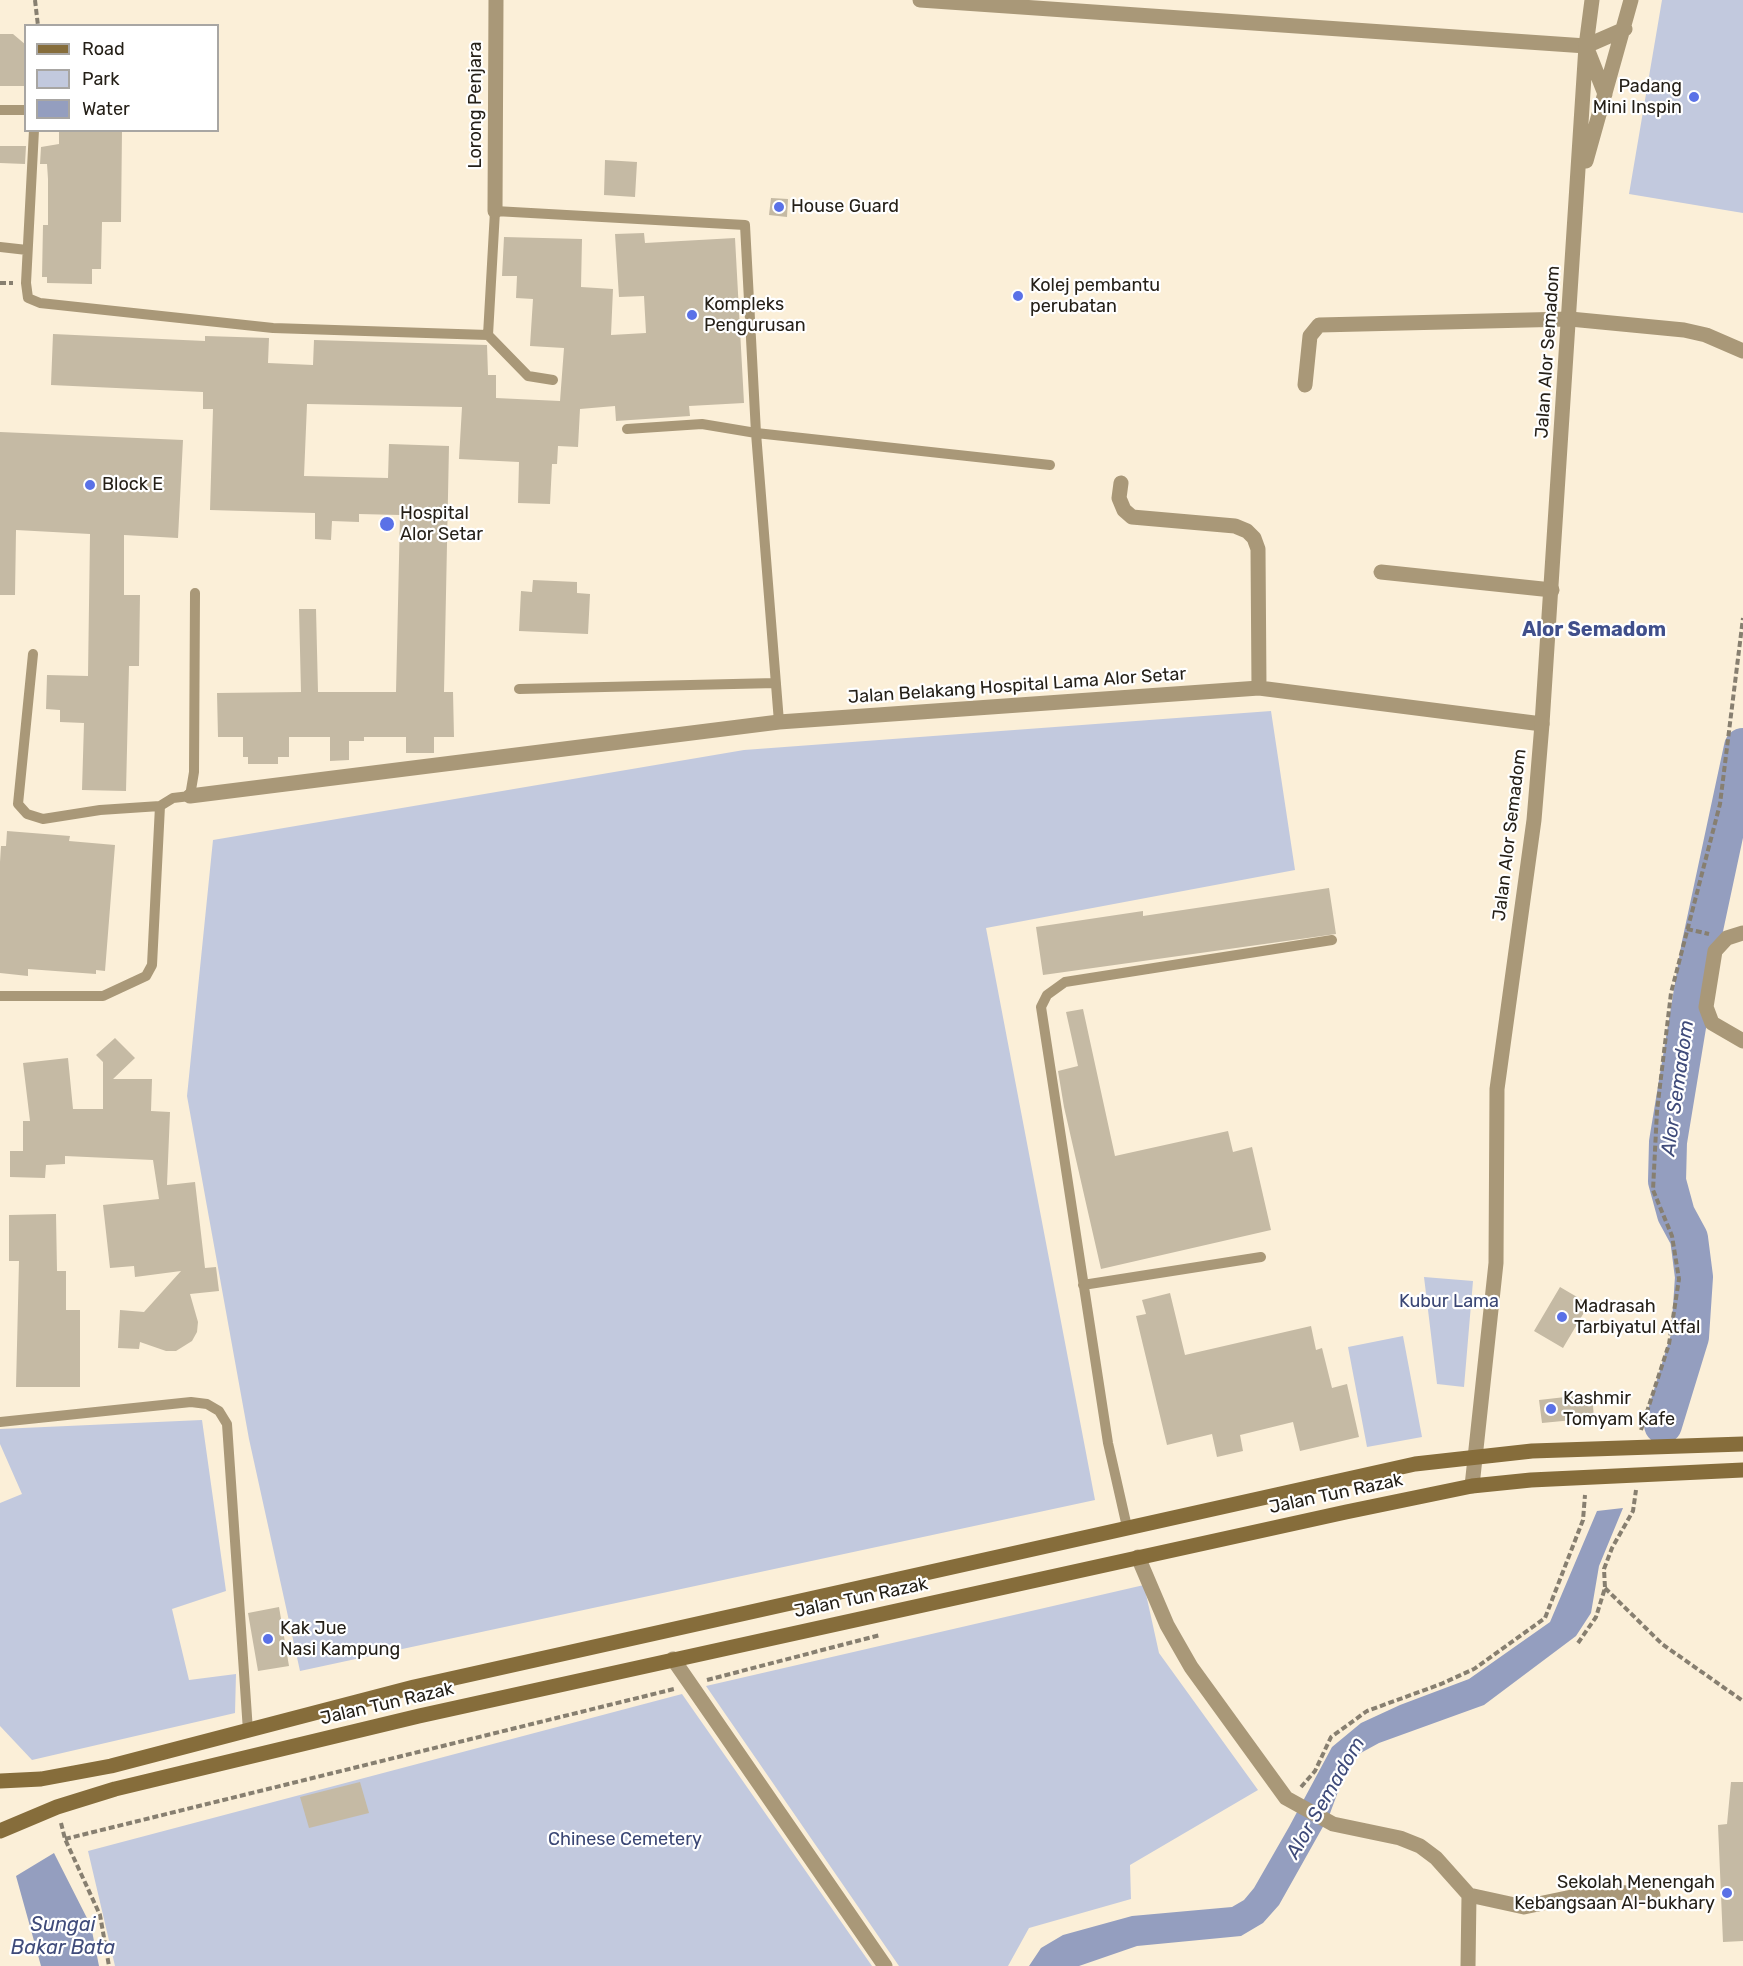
<!DOCTYPE html>
<style>
body{margin:0}
#map{position:relative;width:1743px;height:1966px;overflow:hidden;background:#fbefd8;font-family:Rubik,sans-serif}
canvas{display:block}
.legend{position:absolute;left:24px;top:24px;width:195px;height:108px;box-sizing:border-box;background:#fff;border:2px solid #a8a6a3;margin:0;padding:8px 10px;list-style:none;font-size:18px;color:#252018}
.legend li{display:flex;align-items:center;gap:12px;height:30px}
.legend b{width:30px;border:2px solid #a8a6a3}
</style>
<div id="map">
<canvas width="1743" height="1966"></canvas>
<ul class="legend">
<li><b style="height:8px;background:#866d3b"></b>Road</li>
<li><b style="height:16px;background:#c2c9de"></b>Park</li>
<li><b style="height:16px;background:#949ebf"></b>Water</li>
</ul>
</div>
<script>
const context = document.querySelector('canvas').getContext('2d');
context.lineJoin = 'round';
function fillPath(path, color) {
  context.fillStyle = color;
  context.fill(path, 'evenodd');
}
function poly(rows) {
  const path = new Path2D();
  for (const r of rows) {
    path.moveTo(r[0], r[1]);
    for (let i = 2; i < r.length; i += 2) path.lineTo(r[i], r[i + 1]);
  }
  return path;
}
function stroke(path, color, width, dash) {
  context.strokeStyle = color;
  context.lineWidth = width;
  context.lineCap = dash ? 'butt' : 'round';
  context.setLineDash(dash || []);
  context.stroke(path);
}
function drawText(font, color, halo, rows, align = 'center') {
  context.font = font + ' Rubik,sans-serif';
  context.lineWidth = 4.5;
  context.setLineDash([]);
  context.textBaseline = 'middle';
  context.strokeStyle = halo;
  context.fillStyle = color;
  for (const [text, x, y, turn = 0] of rows) {
    context.save();
    context.translate(x, y);
    context.rotate((+turn || 0) * Math.PI / 180);
    context.textAlign = isNaN(turn) ? turn : align;
    if (halo) context.strokeText(text, 0, 0);
    context.fillText(text, 0, 0);
    context.restore();
  }
}
fillPath(poly([
 [1662,0,1743,0,1743,213,1629,194],
 [1271,711,1295,870,986,928,1095,1500,300,1671,249,1439,187,1096,213,840,744,750],
 [1424,1277,1473,1281,1464,1387,1437,1384],
 [1403,1336,1422,1437,1367,1447,1348,1347],
 [202,1420,226,1591,172,1609,189,1680,236,1674,235,1713,32,1760,0,1726,0,1503,22,1494,0,1444,0,1429],
 [1144,1585,1159,1653,1258,1790,1130,1865,1131,1899,1029,1928,1008,1966,899,1966,706,1686],
 [682,1694,872,1966,115,1966,88,1851]
]), '#c2c9de');
fillPath(poly([
 [1623,1508,1599,1566,1591,1613,1576,1636,1484,1705,1379,1743,1357,1755,1346,1770,1329,1816,1279,1905,1263,1923,1241,1936,1137,1946,1079,1966,1029,1966,1041,1948,1063,1935,1132,1916,1232,1907,1244,1900,1254,1888,1289,1827,1332,1747,1361,1723,1400,1705,1469,1679,1550,1622,1597,1511],
 [54,1853,91,1926,99,1966,41,1966,16,1876]
]), '#949ebf');
stroke(poly([
 [1663,1425,1690,1337,1694,1277,1689,1238,1676,1214,1667,1181,1668,1142,1700,948,1743,747]
]), '#949ebf', 38);
fillPath(poly([
 [0,34,13,34,26,45,26,86,0,86],
 [59,130,122,130,121,222,102,222,101,269,92,269,92,284,47,283,47,277,42,277,43,225,48,225,48,179,47,164,40,164,41,147,59,144],
 [0,146,26,146,25,164,0,163],
 [605,160,637,162,635,197,604,195],
 [771,198,788,199,787,217,769,215],
 [644,233,645,243,735,238,744,403,689,406,690,416,616,421,615,406,580,409,578,447,558,446,557,464,552,464,550,504,518,503,519,462,459,459,462,407,307,404,304,476,388,478,389,444,449,446,444,692,453,692,454,737,434,737,434,753,406,753,406,737,364,737,364,741,349,741,349,760,330,761,330,737,289,737,289,757,278,757,278,764,248,764,248,757,243,757,243,737,218,737,217,693,301,692,299,609,316,609,318,692,396,692,400,515,359,514,359,522,332,521,331,540,315,539,315,513,210,510,213,409,203,409,203,392,51,385,53,334,205,341,205,336,269,338,268,363,313,365,314,340,487,345,488,375,496,375,496,398,560,401,564,348,530,346,533,299,516,298,517,276,502,276,504,237,582,239,581,287,613,289,611,335,646,333,644,296,619,297,615,234],
 [0,432,183,440,178,538,124,535,124,595,140,595,139,666,129,666,126,791,82,790,84,723,60,722,60,710,46,709,47,675,88,676,90,534,16,530,15,595,0,595],
 [533,580,577,582,577,593,590,594,588,634,519,631,521,591,532,592],
 [7,831,70,836,69,841,115,845,105,971,96,970,96,974,28,969,28,976,0,973,0,862,1,846,6,846],
 [1329,888,1336,934,1043,975,1036,927,1143,911,1143,916],
 [1083,1009,1115,1156,1228,1131,1233,1152,1252,1147,1271,1230,1101,1269,1064,1107,1058,1071,1078,1066,1066,1012],
 [115,1038,135,1058,113,1079,152,1079,151,1111,170,1112,167,1185,195,1182,205,1268,216,1267,219,1291,190,1294,198,1322,197,1332,192,1341,176,1351,166,1351,140,1342,139,1349,118,1348,120,1310,144,1312,181,1271,135,1277,134,1266,110,1268,103,1205,159,1199,153,1160,65,1156,65,1164,46,1165,45,1178,10,1177,10,1151,23,1151,23,1121,30,1121,23,1063,68,1058,73,1109,103,1109,103,1062,96,1055],
 [56,1214,57,1271,66,1271,66,1310,80,1310,80,1387,16,1387,19,1261,9,1261,9,1215],
 [1560,1287,1589,1304,1563,1348,1534,1331],
 [1170,1293,1185,1355,1311,1326,1316,1350,1322,1348,1332,1388,1347,1384,1359,1437,1300,1451,1293,1422,1240,1435,1243,1451,1217,1457,1212,1434,1167,1445,1136,1316,1146,1314,1142,1300],
 [1592,1394,1594,1418,1542,1423,1539,1400],
 [279,1607,289,1666,258,1671,248,1613],
 [360,1782,369,1813,309,1828,300,1797],
 [1731,1782,1743,1782,1743,1941,1723,1942,1718,1825,1727,1824]
]), '#c5baa4');
stroke(poly([
 [35,0,38,26],
 [0,283,13,283],
 [1687,929,1709,934],
 [1641,1430,1669,1344,1679,1279,1672,1236,1653,1190,1657,1111,1671,993,1720,804,1743,618],
 [1605,1588,1662,1644,1743,1701],
 [1578,1643,1596,1617,1605,1588,1604,1569,1612,1548,1633,1511,1636,1490],
 [707,1680,880,1635],
 [1301,1787,1315,1771,1331,1737,1367,1711,1441,1684,1474,1669,1545,1618,1583,1520,1585,1495],
 [61,1823,65,1839,100,1915,109,1966],
 [65,1839,674,1689]
]), '#877f70', 4, [6, 3]);
stroke(poly([
 [0,110,26,110],
 [34,130,26,283,28,298,40,303,273,328,488,335],
 [0,247,27,250],
 [553,380,528,376,488,335,495,211,745,225,756,433,779,722],
 [627,429,702,424,756,433,1050,465],
 [33,654,18,804,27,814,43,819,100,810,160,806,173,798,190,796,194,772,195,593],
 [519,689,776,683],
 [0,996,103,996,146,976,152,965,160,806],
 [1083,1285,1261,1257],
 [0,1422,191,1402,207,1404,219,1411,227,1424,248,1731],
 [1127,1527,1108,1443,1041,1007,1047,995,1065,982,1332,940]
]), '#a99878', 10);
stroke(poly([
 [920,0,1586,46],
 [495,211,496,0],
 [1305,385,1310,336,1319,325,1570,319,1684,330,1706,335,1743,351],
 [1121,483,1119,498,1124,510,1132,517,1235,526,1247,531,1254,538,1258,549,1259,688],
 [1381,572,1552,590],
 [190,796,779,722,1259,688,1542,724],
 [1743,933,1727,938,1715,951,1706,1007,1712,1023,1743,1041],
 [1138,1557,1167,1625,1191,1667,1286,1798,1333,1824,1400,1838,1420,1846,1436,1858,1469,1895,1524,1907,1600,1891,1653,1895],
 [673,1659,885,1966],
 [1468,1966,1469,1895]
]), '#a99878', 15);
stroke(poly([
 [1586,46,1625,29],
 [1588,51,1605,94],
 [1586,161,1631,0],
 [1472,1486,1496,1263,1497,1089,1534,820,1542,724,1586,46,1592,0]
]), '#a99878', 15);
stroke(poly([
 [0,1781,41,1779,111,1766,414,1687,1415,1464,1532,1451,1743,1444],
 [0,1831,57,1807,115,1789,419,1716,1346,1512,1472,1486,1531,1480,1743,1470]
]), '#866d3b', 15);
for (const [x, y, r, color] of [
 [1694,97,6,"#5a71e7"],
 [779,207,6,"#5a71e7"],
 [1018,296,6,"#5a71e7"],
 [692,315,6,"#5a71e7"],
 [90,485,6,"#5a71e7"],
 [387,524,8,"#5a71e7"],
 [1562,1317,6,"#5a71e7"],
 [1551,1409,6,"#5a71e7"],
 [268,1639,6,"#5a71e7"],
 [1727,1893,6,"#5a71e7"]
]) {
  const dot = new Path2D();
  dot.arc(x, y, r, 0, 2 * Math.PI);
  context.fillStyle = color;
  context.fill(dot);
  stroke(dot, '#fff', 2);
}
drawText('18px', '#252018', '#fff', [
 ["Padang",1682,87,"right"],
 ["Mini Inspin",1682,108,"right"],
 ["House Guard",791,207],
 ["Kolej pembantu",1030,286],
 ["perubatan",1030,307],
 ["Kompleks",704,305],
 ["Pengurusan",704,326],
 ["Block E",102,485],
 ["Hospital",400,514],
 ["Alor Setar",400,535],
 ["Madrasah",1574,1307],
 ["Tarbiyatul Atfal",1574,1328],
 ["Kashmir",1563,1399],
 ["Tomyam Kafe",1563,1420],
 ["Kak Jue",280,1629],
 ["Nasi Kampung",280,1650],
 ["Sekolah Menengah",1715,1883,"right"],
 ["Kebangsaan Al-bukhary",1715,1904,"right"]
], 'left');
drawText('18px', '#252018', '#fff', [
 ["Lorong Penjara",476,105,-90],
 ["Jalan Alor Semadom",1548,352,-86],
 ["Jalan Belakang Hospital Lama Alor Setar",1017,686,-4],
 ["Jalan Alor Semadom",1510,835,-83],
 ["Jalan Tun Razak",1336,1494,-12],
 ["Jalan Tun Razak",861,1598,-12],
 ["Jalan Tun Razak",387,1704,-13]
]);
drawText('18px', '#3a4674', '#fff', [
 ["Kubur Lama",1449,1302],
 ["Chinese Cemetery",625,1840]
]);
drawText('bold 20px', '#404f8b', '#fff', [
 ["Alor Semadom",1594,630]
]);
drawText('italic 20px', '#3f4b7a', '#fff', [
 ["Alor Semadom",1678,1088,-82],
 ["Alor Semadom",1326,1798,-60],
 ["Sungai",63,1925],
 ["Bakar Bata",63,1948]
]);
</script>
